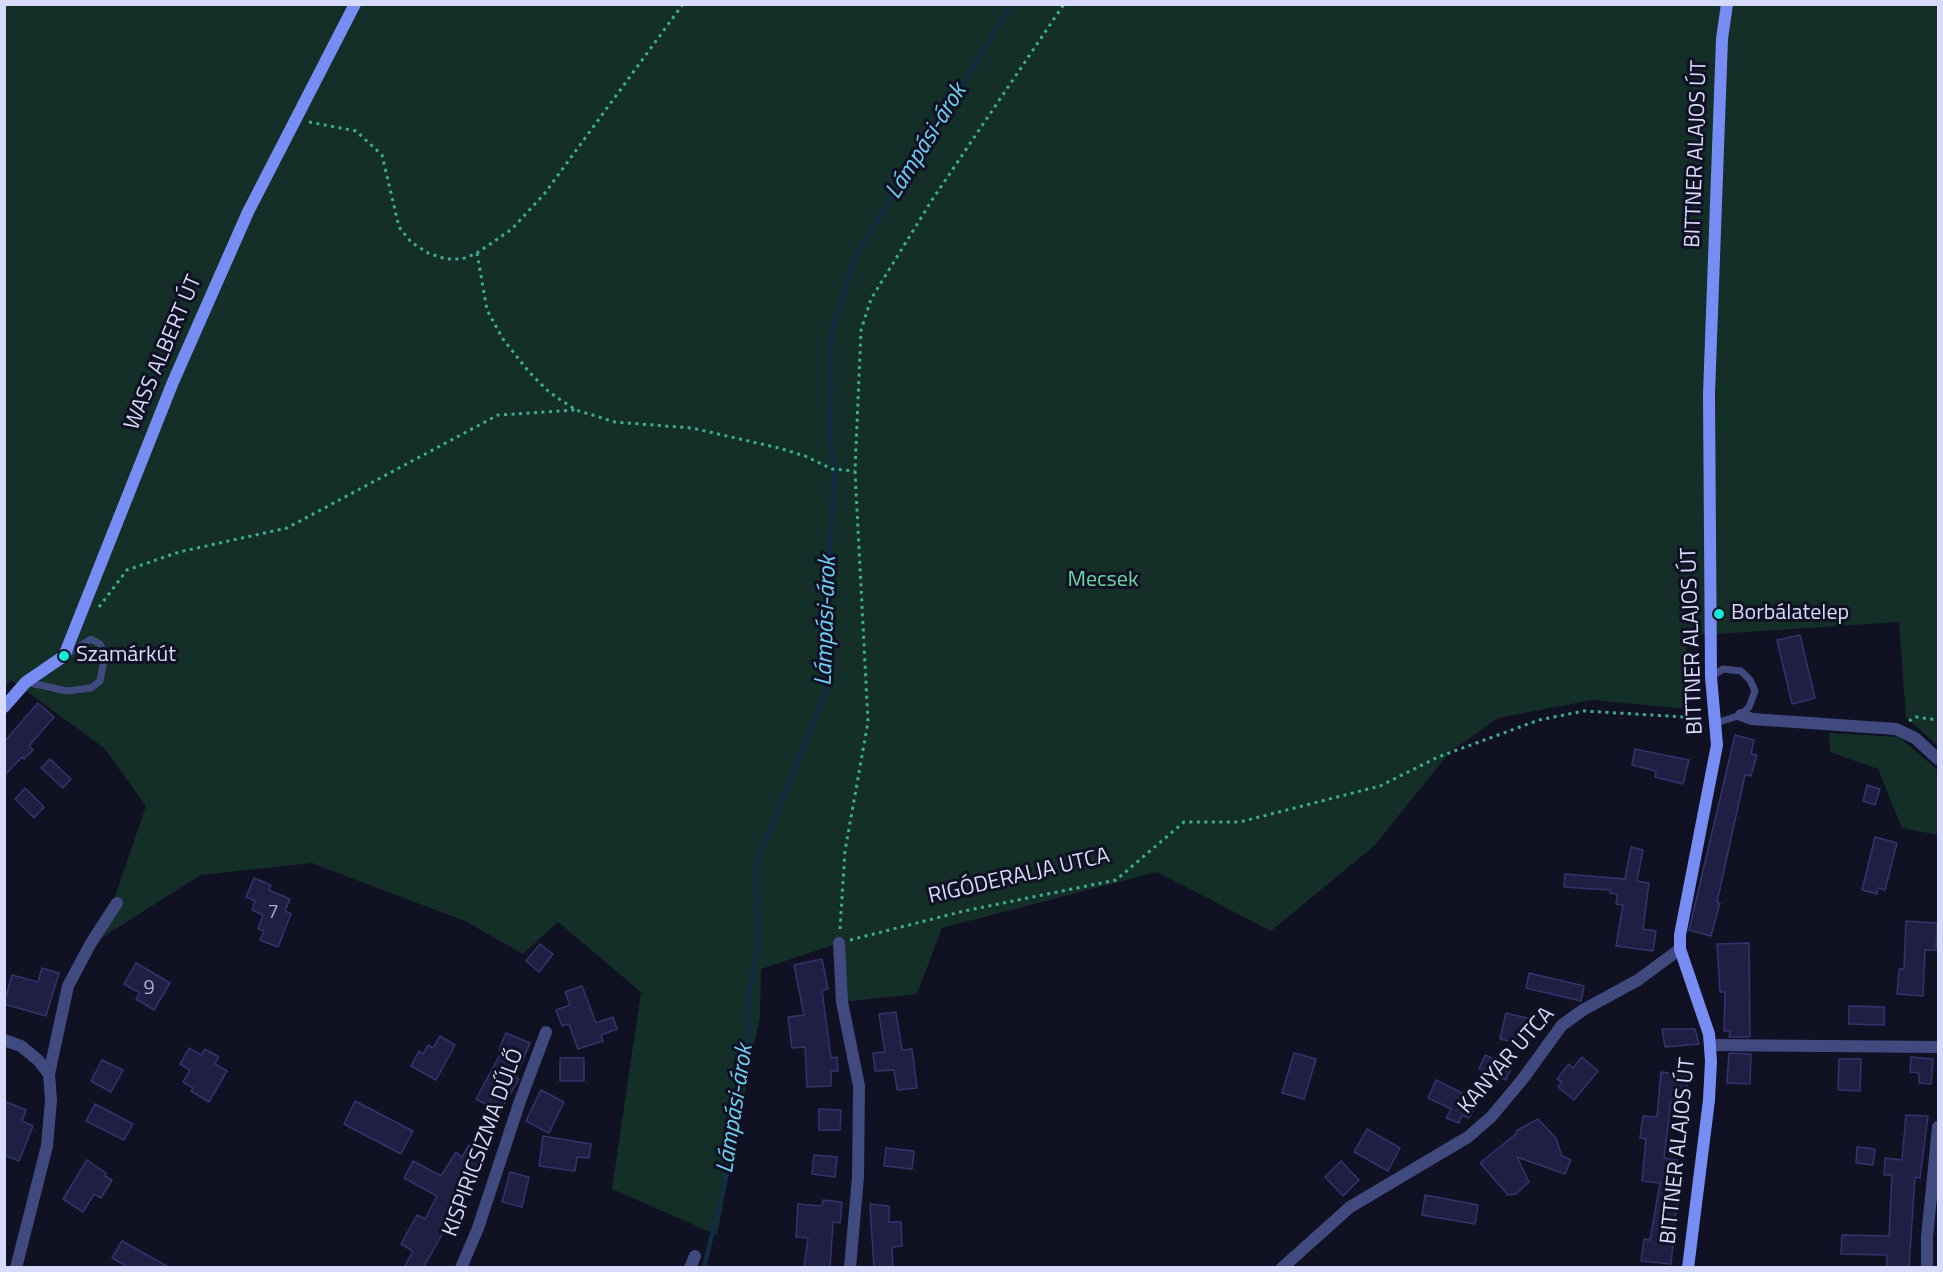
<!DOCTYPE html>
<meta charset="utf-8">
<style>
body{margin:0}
#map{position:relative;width:1943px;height:1272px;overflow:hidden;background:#111124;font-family:"Titillium Web",sans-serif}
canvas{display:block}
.frame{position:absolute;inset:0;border:6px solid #d8dbfc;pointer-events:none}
</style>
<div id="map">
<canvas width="1943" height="1272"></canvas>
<div class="frame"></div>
</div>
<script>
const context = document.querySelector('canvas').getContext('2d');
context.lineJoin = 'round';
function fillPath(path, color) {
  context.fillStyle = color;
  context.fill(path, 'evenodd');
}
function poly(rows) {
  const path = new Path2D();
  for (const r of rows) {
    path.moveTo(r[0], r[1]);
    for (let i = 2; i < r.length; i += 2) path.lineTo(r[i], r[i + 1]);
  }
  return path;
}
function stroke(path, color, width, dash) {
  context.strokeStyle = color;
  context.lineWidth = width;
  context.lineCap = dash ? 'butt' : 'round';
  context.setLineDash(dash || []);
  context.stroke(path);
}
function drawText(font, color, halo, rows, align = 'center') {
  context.font = font + ' "Titillium Web",sans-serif';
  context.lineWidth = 6;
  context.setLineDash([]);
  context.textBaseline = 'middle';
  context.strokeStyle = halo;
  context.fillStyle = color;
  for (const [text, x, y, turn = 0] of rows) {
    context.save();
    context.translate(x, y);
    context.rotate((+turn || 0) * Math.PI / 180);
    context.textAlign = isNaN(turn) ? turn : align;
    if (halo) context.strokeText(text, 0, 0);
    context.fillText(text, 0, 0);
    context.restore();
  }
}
fillPath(poly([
 [5,5,1938,5,1938,746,1906,717,1899,622,1686,636,1688,709,1592,700,1498,718,1450,752,1374,846,1271,931,1157,872,942,928,917,994,842,1002,839,943,761,969,760,1016,717,1235,612,1189,641,992,558,922,523,954,467,922,312,863,201,875,101,938,146,806,104,748,11,680,5,687],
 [1829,733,1899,737,1938,770,1938,835,1902,828,1878,769,1830,752]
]), '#142e28');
stroke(poly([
 [704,1268,726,1176,749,1041,748,1000,758,948,756,865,828,686,827,583,835,472,830,439,831,335,854,259,1012,4]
]), '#112d44', 4.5);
const building = poly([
 [1800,635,1815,698,1792,704,1777,640,1800,635],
 [38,703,54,717,29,746,33,750,24,759,22,757,4,776,4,742,38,703],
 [1735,735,1754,740,1751,754,1757,755,1751,776,1745,775,1717,902,1720,903,1711,936,1689,930,1735,735],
 [1635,749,1689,760,1683,784,1655,777,1656,771,1632,765,1635,749],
 [50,759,71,779,63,788,41,768,50,759],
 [1867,785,1880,789,1875,805,1863,801,1867,785],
 [25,788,44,807,34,818,15,799,25,788],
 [1875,837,1897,843,1885,890,1878,888,1877,894,1862,890,1875,837],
 [1631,847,1643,850,1637,881,1649,883,1643,929,1656,931,1653,951,1616,946,1623,905,1616,904,1617,894,1610,893,1610,890,1564,887,1565,874,1625,879,1631,847],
 [254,878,271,885,269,890,290,899,285,911,291,914,278,947,260,940,264,931,258,929,263,915,252,910,255,901,246,897,254,878],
 [1906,921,1937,923,1936,950,1925,950,1923,996,1897,994,1899,969,1904,969,1906,921],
 [1749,943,1750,1037,1729,1037,1730,1031,1724,1031,1725,992,1720,992,1717,944,1749,943],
 [540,944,553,954,539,972,526,961,540,944],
 [822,959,828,989,822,990,831,1058,837,1057,838,1071,831,1071,831,1086,807,1087,805,1047,792,1048,788,1017,804,1015,794,965,822,959],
 [136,963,170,983,154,1010,136,999,140,993,124,984,136,963],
 [42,968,59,973,46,1016,4,1004,12,975,38,982,42,968],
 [1529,973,1584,986,1581,1001,1526,988,1529,973],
 [582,986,596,1023,613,1017,617,1029,601,1035,603,1041,578,1049,569,1024,562,1026,556,1010,570,1005,565,992,582,986],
 [1849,1006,1884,1007,1884,1025,1849,1024,1849,1006],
 [896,1012,902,1050,912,1049,917,1088,897,1090,894,1070,875,1071,873,1053,885,1052,879,1014,896,1012],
 [1506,1013,1531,1019,1525,1045,1500,1039,1506,1013],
 [1662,1029,1695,1029,1699,1044,1665,1047,1662,1029],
 [506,1033,530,1043,516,1077,519,1079,500,1112,476,1099,502,1051,499,1050,506,1033],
 [440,1036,455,1045,436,1080,411,1066,419,1051,423,1054,428,1045,433,1048,440,1036],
 [189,1048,201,1055,205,1049,219,1057,215,1064,227,1071,209,1102,191,1091,193,1088,183,1082,190,1070,180,1064,189,1048],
 [1294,1053,1316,1059,1304,1099,1282,1093,1294,1053],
 [1729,1053,1751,1054,1750,1084,1727,1083,1729,1053],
 [1485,1055,1512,1066,1506,1080,1479,1069,1485,1055],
 [1582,1057,1598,1071,1574,1100,1558,1087,1562,1082,1557,1079,1569,1064,1573,1068,1582,1057],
 [1911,1057,1933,1059,1931,1084,1919,1083,1919,1073,1910,1072,1911,1057],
 [560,1058,584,1058,584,1081,560,1081,560,1058],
 [1839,1059,1861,1059,1860,1091,1838,1090,1839,1059],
 [102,1060,123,1070,111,1092,91,1081,102,1060],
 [1661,1072,1688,1075,1686,1104,1671,1102,1664,1158,1677,1160,1673,1201,1678,1201,1670,1242,1673,1243,1671,1264,1641,1261,1644,1239,1650,1240,1660,1183,1642,1181,1646,1139,1640,1138,1643,1116,1657,1117,1661,1072],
 [1436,1080,1478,1101,1469,1118,1462,1115,1459,1123,1446,1118,1451,1109,1428,1098,1436,1080],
 [541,1090,564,1102,549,1133,526,1121,541,1090],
 [4,1101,26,1110,22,1121,33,1126,19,1161,4,1155,4,1101],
 [355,1101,413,1131,401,1154,344,1124,355,1101],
 [95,1104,133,1124,124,1140,86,1121,95,1104],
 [819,1109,841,1110,840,1130,819,1130,819,1109],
 [1906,1115,1928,1116,1920,1178,1915,1177,1909,1267,1887,1267,1887,1255,1841,1254,1842,1235,1889,1236,1892,1175,1884,1175,1885,1158,1902,1160,1906,1115],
 [1538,1119,1556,1138,1562,1156,1571,1160,1565,1174,1517,1157,1529,1182,1516,1194,1508,1195,1480,1163,1517,1133,1516,1131,1538,1119],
 [1367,1129,1400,1148,1388,1171,1354,1152,1367,1129],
 [543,1136,591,1144,589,1158,577,1157,575,1171,539,1166,543,1136],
 [469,1145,487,1156,423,1268,404,1268,413,1251,401,1244,417,1215,425,1219,437,1196,404,1178,413,1161,441,1176,456,1152,462,1157,469,1145],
 [1857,1147,1875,1149,1873,1165,1856,1163,1857,1147],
 [886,1148,914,1151,912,1169,884,1166,886,1148],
 [814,1155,837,1157,835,1177,812,1174,814,1155],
 [87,1160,106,1173,105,1176,112,1180,101,1198,94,1194,83,1212,63,1199,87,1160],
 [1341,1161,1359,1180,1343,1196,1325,1177,1341,1161],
 [510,1172,529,1177,522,1207,502,1202,510,1172],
 [1425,1195,1478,1205,1475,1224,1422,1215,1425,1195],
 [823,1200,842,1202,840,1223,833,1222,830,1268,804,1268,808,1238,796,1237,798,1204,822,1206,823,1200],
 [870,1204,889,1206,889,1222,901,1222,902,1246,892,1247,893,1268,874,1268,870,1204],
 [122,1241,170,1268,130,1268,112,1258,122,1241]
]);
fillPath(building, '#1f1f44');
stroke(building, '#33336e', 1.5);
stroke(poly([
 [309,122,356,131,382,155,399,227,411,242,428,253,446,259,462,259,477,253,512,229,545,193,683,4],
 [477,253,487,310,503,339,529,372,549,392,576,410,615,422,692,428,779,448,805,456,832,469,855,471],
 [99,607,127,570,179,552,287,528,498,415,576,410],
 [1909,721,1916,717,1938,720],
 [840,929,845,851,868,722,855,471,861,330,871,299,932,200,1064,4],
 [850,940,964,911,1116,880,1184,822,1240,822,1380,786,1438,757,1539,720,1584,711,1702,718]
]), '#3aae8f', 3, [3, 4.5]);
stroke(poly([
 [1711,677,1723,669,1741,671,1750,680,1755,691,1749,707,1741,715,1716,723],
 [26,682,67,691,91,688,100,681,105,655,100,644,91,639,66,655]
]), '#404a7f', 7);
stroke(poly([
 [1741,715,1752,719,1896,729,1915,738,1938,759],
 [839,943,842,1002,859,1086,858,1177,850,1268],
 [4,1040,21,1046,38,1060,49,1074,51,1100,47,1146,16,1268],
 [1710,1045,1938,1047],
 [49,1074,68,986,91,943,117,903],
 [461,1268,478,1228,520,1101,546,1032],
 [690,1268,695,1256],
 [1282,1268,1350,1207,1468,1137,1491,1117,1522,1080,1562,1025,1583,1010,1638,980,1680,949],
 [1927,1268,1927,1237,1938,1127]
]), '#404a7f', 12);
stroke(poly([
 [4,707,26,682,64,656,173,382,248,212,355,4],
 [1688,1268,1709,1100,1711,1061,1709,1034,1680,949,1680,935,1717,745,1711,677,1709,394,1722,39,1727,4]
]), '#778df4', 12);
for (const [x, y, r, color] of [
 [1719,614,6,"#14ebd6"],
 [64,656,6,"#14ebd6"]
]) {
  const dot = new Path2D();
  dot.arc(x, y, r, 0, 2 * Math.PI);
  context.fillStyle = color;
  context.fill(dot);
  stroke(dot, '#111124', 2);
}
drawText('20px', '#aaacce', null, [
 ["7",273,913],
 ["9",149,989]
]);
drawText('22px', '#d8dbfc', '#111124', [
 ["BITTNER ALAJOS ÚT",1697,154,-88],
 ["WASS ALBERT ÚT",164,353,-67],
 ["BITTNER ALAJOS ÚT",1693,641,-92],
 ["RIGÓDERALJA UTCA",1019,877,-13],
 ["KANYAR UTCA",1507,1061,-49],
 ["KISPIRICSIZMA DŰLŐ",484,1143,-70],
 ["BITTNER ALAJOS ÚT",1679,1151,-84]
]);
drawText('22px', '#69d6a5', '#111124', [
 ["Mecsek",1103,581]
]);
drawText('22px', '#d8dbfc', '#111124', [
 ["Borbálatelep",1731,614],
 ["Szamárkút",76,656]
], 'left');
drawText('italic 24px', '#6ed0f3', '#111124', [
 ["Lámpási-árok",927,142,-58],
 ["Lámpási-árok",827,621,-88],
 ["Lámpási-árok",736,1109,-81]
]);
</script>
